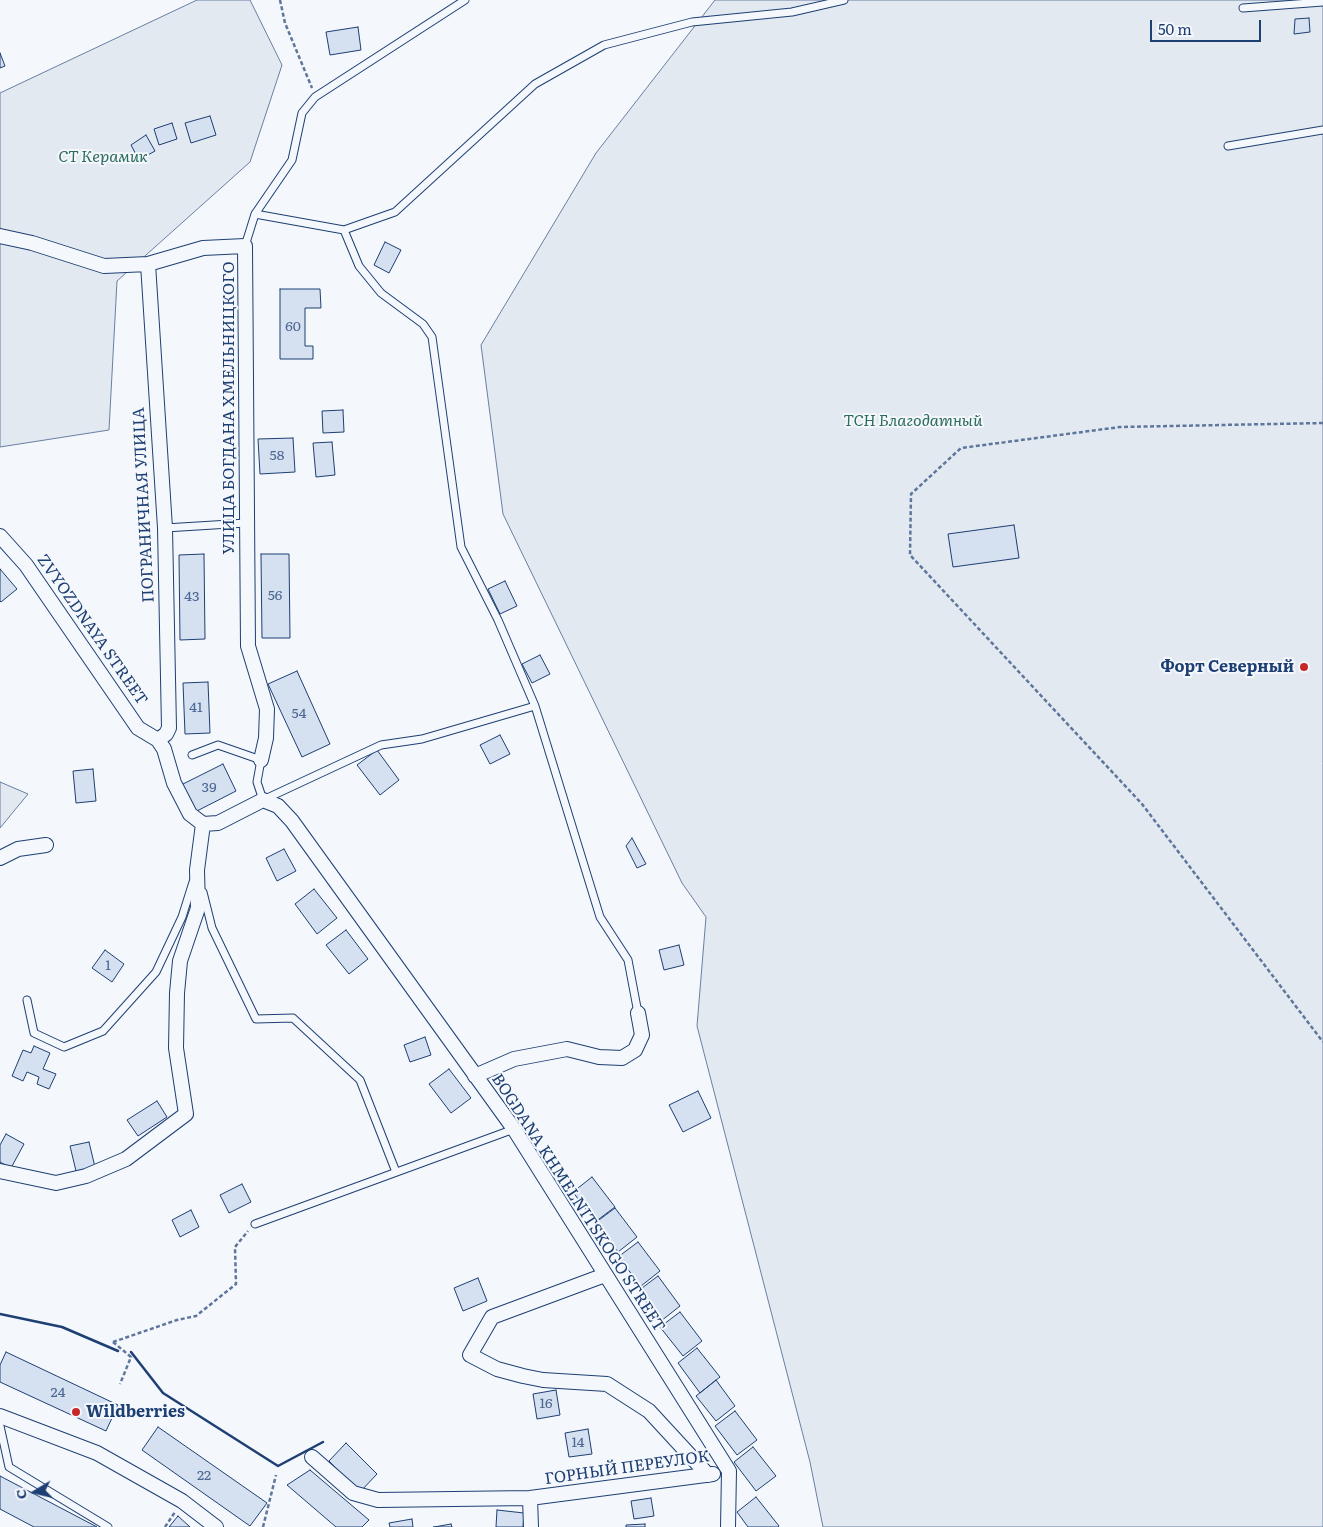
<!DOCTYPE html>
<meta charset="utf-8">
<style>
body{margin:0}
#map{position:relative;width:1323px;height:1527px;overflow:hidden;background:#f4f7fb;font-family:Literata,serif}
canvas{display:block}
.north{position:absolute;left:10px;top:1467px;width:50px;height:50px;-webkit-text-stroke:4px #f4f7fb;paint-order:stroke;rotate:261deg;font-size:14px;font-weight:700;line-height:20px;text-align:center;color:#1d3f73}
.north::after{content:'';display:block;margin:auto;width:18px;height:22px;background:#1d3f73;clip-path:polygon(50% 0,100% 100%,50% 72%,0 100%)}
.scale{position:absolute;left:1150px;top:20px;width:111px;height:22px;box-sizing:border-box;border:2px solid #1d3f73;border-top:0;padding-left:6px;font-size:15px;line-height:18px;white-space:nowrap;color:#1d3f73;-webkit-text-stroke:4px #f4f7fb;paint-order:stroke}
</style>
<div id="map">
<canvas width="1323" height="1527"></canvas>
<div class="north">С</div>
<div class="scale">50 m</div>
</div>
<script>
const context = document.querySelector('canvas').getContext('2d');
context.lineJoin = 'round';
function fillPath(path, color) {
  context.fillStyle = color;
  context.fill(path, 'evenodd');
}
function poly(rows) {
  const path = new Path2D();
  for (const r of rows) {
    path.moveTo(r[0], r[1]);
    for (let i = 2; i < r.length; i += 2) path.lineTo(r[i], r[i + 1]);
  }
  return path;
}
function stroke(path, color, width, dash) {
  context.strokeStyle = color;
  context.lineWidth = width;
  context.lineCap = dash ? 'butt' : 'round';
  context.setLineDash(dash || []);
  context.stroke(path);
}
function drawText(font, color, halo, rows, align = 'center') {
  context.font = font + ' Literata,serif';
  context.lineWidth = 4;
  context.setLineDash([]);
  context.textBaseline = 'middle';
  context.strokeStyle = halo;
  context.fillStyle = color;
  for (const [text, x, y, turn = 0] of rows) {
    context.save();
    context.translate(x, y);
    context.rotate((+turn || 0) * Math.PI / 180);
    context.textAlign = isNaN(turn) ? turn : align;
    if (halo) context.strokeText(text, 0, 0);
    context.fillText(text, 0, 0);
    context.restore();
  }
}
const green = poly([
 [197,0,250,0,282,65,250,162,117,281,109,430,0,447,0,93,197,0],
 [715,0,1323,0,1323,1527,823,1527,810,1462,697,1026,706,917,682,883,503,514,481,345,596,153,715,0],
 [0,782,28,794,0,828,0,782]
]);
fillPath(green, '#e3e9f0');
stroke(green, '#687fa3', 1);
const building = poly([
 [1309,18,1310,32,1294,34,1295,19,1309,18],
 [358,27,361,50,330,55,326,32,358,27],
 [0,53,5,66,0,68,0,53],
 [210,116,216,135,191,143,185,123,210,116],
 [172,123,177,139,159,145,154,129,172,123],
 [146,135,155,151,139,160,131,145,146,135],
 [385,242,401,250,389,273,374,265,385,242],
 [280,289,320,289,321,308,305,308,305,346,313,346,313,359,280,359,280,289],
 [343,410,344,432,323,433,322,411,343,410],
 [293,438,295,472,260,474,258,439,293,438],
 [332,442,335,475,316,477,313,443,332,442],
 [1014,525,1019,558,953,567,948,534,1014,525],
 [204,554,205,639,180,640,179,555,204,554],
 [261,554,289,554,290,638,262,638,261,554],
 [0,569,17,589,1,602,0,601,0,569],
 [505,581,517,606,500,614,488,589,505,581],
 [540,655,550,674,532,683,522,664,540,655],
 [297,671,330,744,302,757,268,684,297,671],
 [208,682,210,733,185,734,183,683,208,682],
 [500,735,510,754,490,764,480,745,500,735],
 [377,750,399,780,380,795,357,765,377,750],
 [223,764,236,791,195,812,181,785,223,764],
 [93,769,96,801,76,803,73,771,93,769],
 [632,838,646,864,637,868,626,846,632,838],
 [284,849,296,871,277,881,266,858,284,849],
 [314,889,337,918,317,934,295,904,314,889],
 [346,930,368,959,349,974,326,945,346,930],
 [679,945,684,965,664,970,659,950,679,945],
 [105,950,124,964,112,982,92,968,105,950],
 [425,1037,431,1055,410,1062,404,1045,425,1037],
 [34,1046,50,1053,43,1069,56,1074,49,1089,37,1084,39,1077,27,1072,23,1081,12,1076,23,1050,31,1053,34,1046],
 [449,1069,471,1098,451,1113,429,1084,449,1069],
 [698,1091,711,1118,683,1132,669,1105,698,1091],
 [157,1101,167,1117,138,1136,127,1120,157,1101],
 [6,1134,24,1144,11,1168,0,1162,0,1145,6,1134],
 [89,1142,95,1167,76,1171,70,1146,89,1142],
 [592,1177,615,1207,595,1222,573,1192,592,1177],
 [242,1184,251,1202,229,1213,220,1195,242,1184],
 [615,1208,637,1237,618,1252,595,1223,615,1208],
 [191,1210,199,1227,180,1237,172,1220,191,1210],
 [638,1242,660,1271,641,1286,618,1257,638,1242],
 [658,1276,680,1306,661,1321,638,1291,658,1276],
 [478,1278,487,1301,463,1311,454,1288,478,1278],
 [680,1312,702,1341,683,1356,660,1327,680,1312],
 [697,1348,720,1377,700,1393,678,1363,697,1348],
 [6,1352,118,1405,106,1431,0,1382,0,1365,6,1352],
 [716,1380,735,1406,716,1421,696,1396,716,1380],
 [556,1390,560,1415,537,1419,533,1394,556,1390],
 [735,1411,757,1440,737,1455,715,1426,735,1411],
 [158,1427,267,1503,250,1526,142,1450,158,1427],
 [588,1429,592,1454,569,1457,565,1433,588,1429],
 [346,1443,377,1474,360,1492,329,1461,346,1443],
 [753,1447,776,1476,756,1491,734,1462,753,1447],
 [310,1470,369,1520,362,1527,336,1527,287,1485,310,1470],
 [0,1476,97,1527,34,1527,0,1509,0,1476],
 [756,1497,779,1526,778,1527,748,1527,737,1512,756,1497],
 [651,1498,654,1516,634,1519,631,1501,651,1498],
 [497,1510,524,1513,523,1527,496,1527,497,1510],
 [178,1516,190,1527,169,1527,178,1516],
 [412,1519,413,1527,390,1527,389,1523,412,1519],
 [451,1524,452,1527,433,1527,434,1527,451,1524],
 [645,1524,645,1527,626,1527,626,1525,645,1524]
]);
fillPath(building, '#d5e0f0');
stroke(building, '#1d3f73', 1);
const lane = poly([
 [1243,8,1323,2],
 [1228,146,1323,130],
 [255,214,292,160,302,113,315,97,465,0],
 [344,230,395,212,535,84,604,45,692,22,792,12,844,0],
 [245,246,255,214,344,230,359,266,381,293,423,324,432,337,461,547,498,620,535,706,600,917,628,960,638,1013],
 [165,528,246,523],
 [192,755,218,745,261,760,257,782,263,800,381,745,422,739,535,706],
 [203,892,212,928,256,1019,293,1018,360,1080,396,1172],
 [27,1000,34,1033,64,1047,103,1031,156,972,182,917,193,882],
 [255,1224,514,1129],
 [0,1426,9,1467,108,1527]
]);
const street = poly([
 [0,236,32,243,104,266,148,264,203,248,245,246,248,646,267,709,266,738,261,760],
 [148,264,165,528,169,728,166,734,158,740],
 [0,536,26,565,138,728,158,740,164,749,174,783,190,814,203,824,218,823,263,800,278,806,292,821,514,1129,729,1471,728,1527],
 [0,858,18,849,46,845],
 [475,1076,514,1059,567,1049,599,1057,622,1058,635,1050,642,1035,638,1013],
 [0,1171,56,1183,86,1176,126,1159,186,1114,176,1048,177,993,180,961,198,908,197,870,203,824],
 [605,1275,492,1317,470,1355,497,1369,523,1376,543,1380,607,1384,649,1411,708,1475],
 [0,1416,97,1453,182,1501,216,1527],
 [312,1457,353,1493,378,1500,530,1498,713,1474],
 [530,1498,531,1527]
]);
stroke(lane, '#1d3f73', 9);
stroke(street, '#1d3f73', 16);
stroke(poly([
 [280,0,285,23,312,88],
 [1323,423,1120,427,961,448,911,494,910,555,1142,804,1323,1042],
 [113,1342,177,1320,196,1316,236,1284,235,1247,248,1231],
 [113,1342,131,1357,120,1384],
 [165,1527,175,1512],
 [263,1527,276,1475]
]), '#5e769c', 2.5, [4, 2.5]);
stroke(lane, '#f4f7fb', 7);
stroke(street, '#f4f7fb', 14);
stroke(poly([
 [0,1314,62,1327,118,1351],
 [131,1352,163,1393,278,1466,323,1442]
]), '#1d3f73', 2.5);
for (const [x, y, r, color] of [
 [1304,667,5,"#c62828"],
 [76,1412,5,"#c62828"]
]) {
  const dot = new Path2D();
  dot.arc(x, y, r, 0, 2 * Math.PI);
  context.fillStyle = color;
  context.fill(dot);
  stroke(dot, '#f4f7fb', 2);
}
drawText('14px', '#4b6792', null, [
 ["60",293,327],
 ["58",277,456],
 ["56",275,596],
 ["43",192,597],
 ["41",196,708],
 ["54",299,714],
 ["39",209,788],
 ["1",108,966],
 ["24",58,1393],
 ["16",546,1404],
 ["14",578,1443],
 ["22",204,1476]
]);
drawText('italic 16px', '#2c6c60', '#f4f7fb', [
 ["СТ Керамик",103,157],
 ["ТСН Благодатный",913,421]
]);
drawText('16px', '#1d3f73', '#f4f7fb', [
 ["УЛИЦА БОГДАНА ХМЕЛЬНИЦКОГО",229,408,-90],
 ["ПОГРАНИЧНАЯ УЛИЦА",144,505,-93],
 ["ZVYOZDNAYA STREET",92,630,55],
 ["BOGDANA KHMELNITSKOGO STREET",578,1203,57],
 ["ГОРНЫЙ ПЕРЕУЛОК",627,1468,-8]
]);
drawText('bold 16px', '#1d3f73', '#f4f7fb', [
 ["Форт Северный",1294,667],
 ["Wildberries",86,1412,"left"]
], 'right');
</script>
